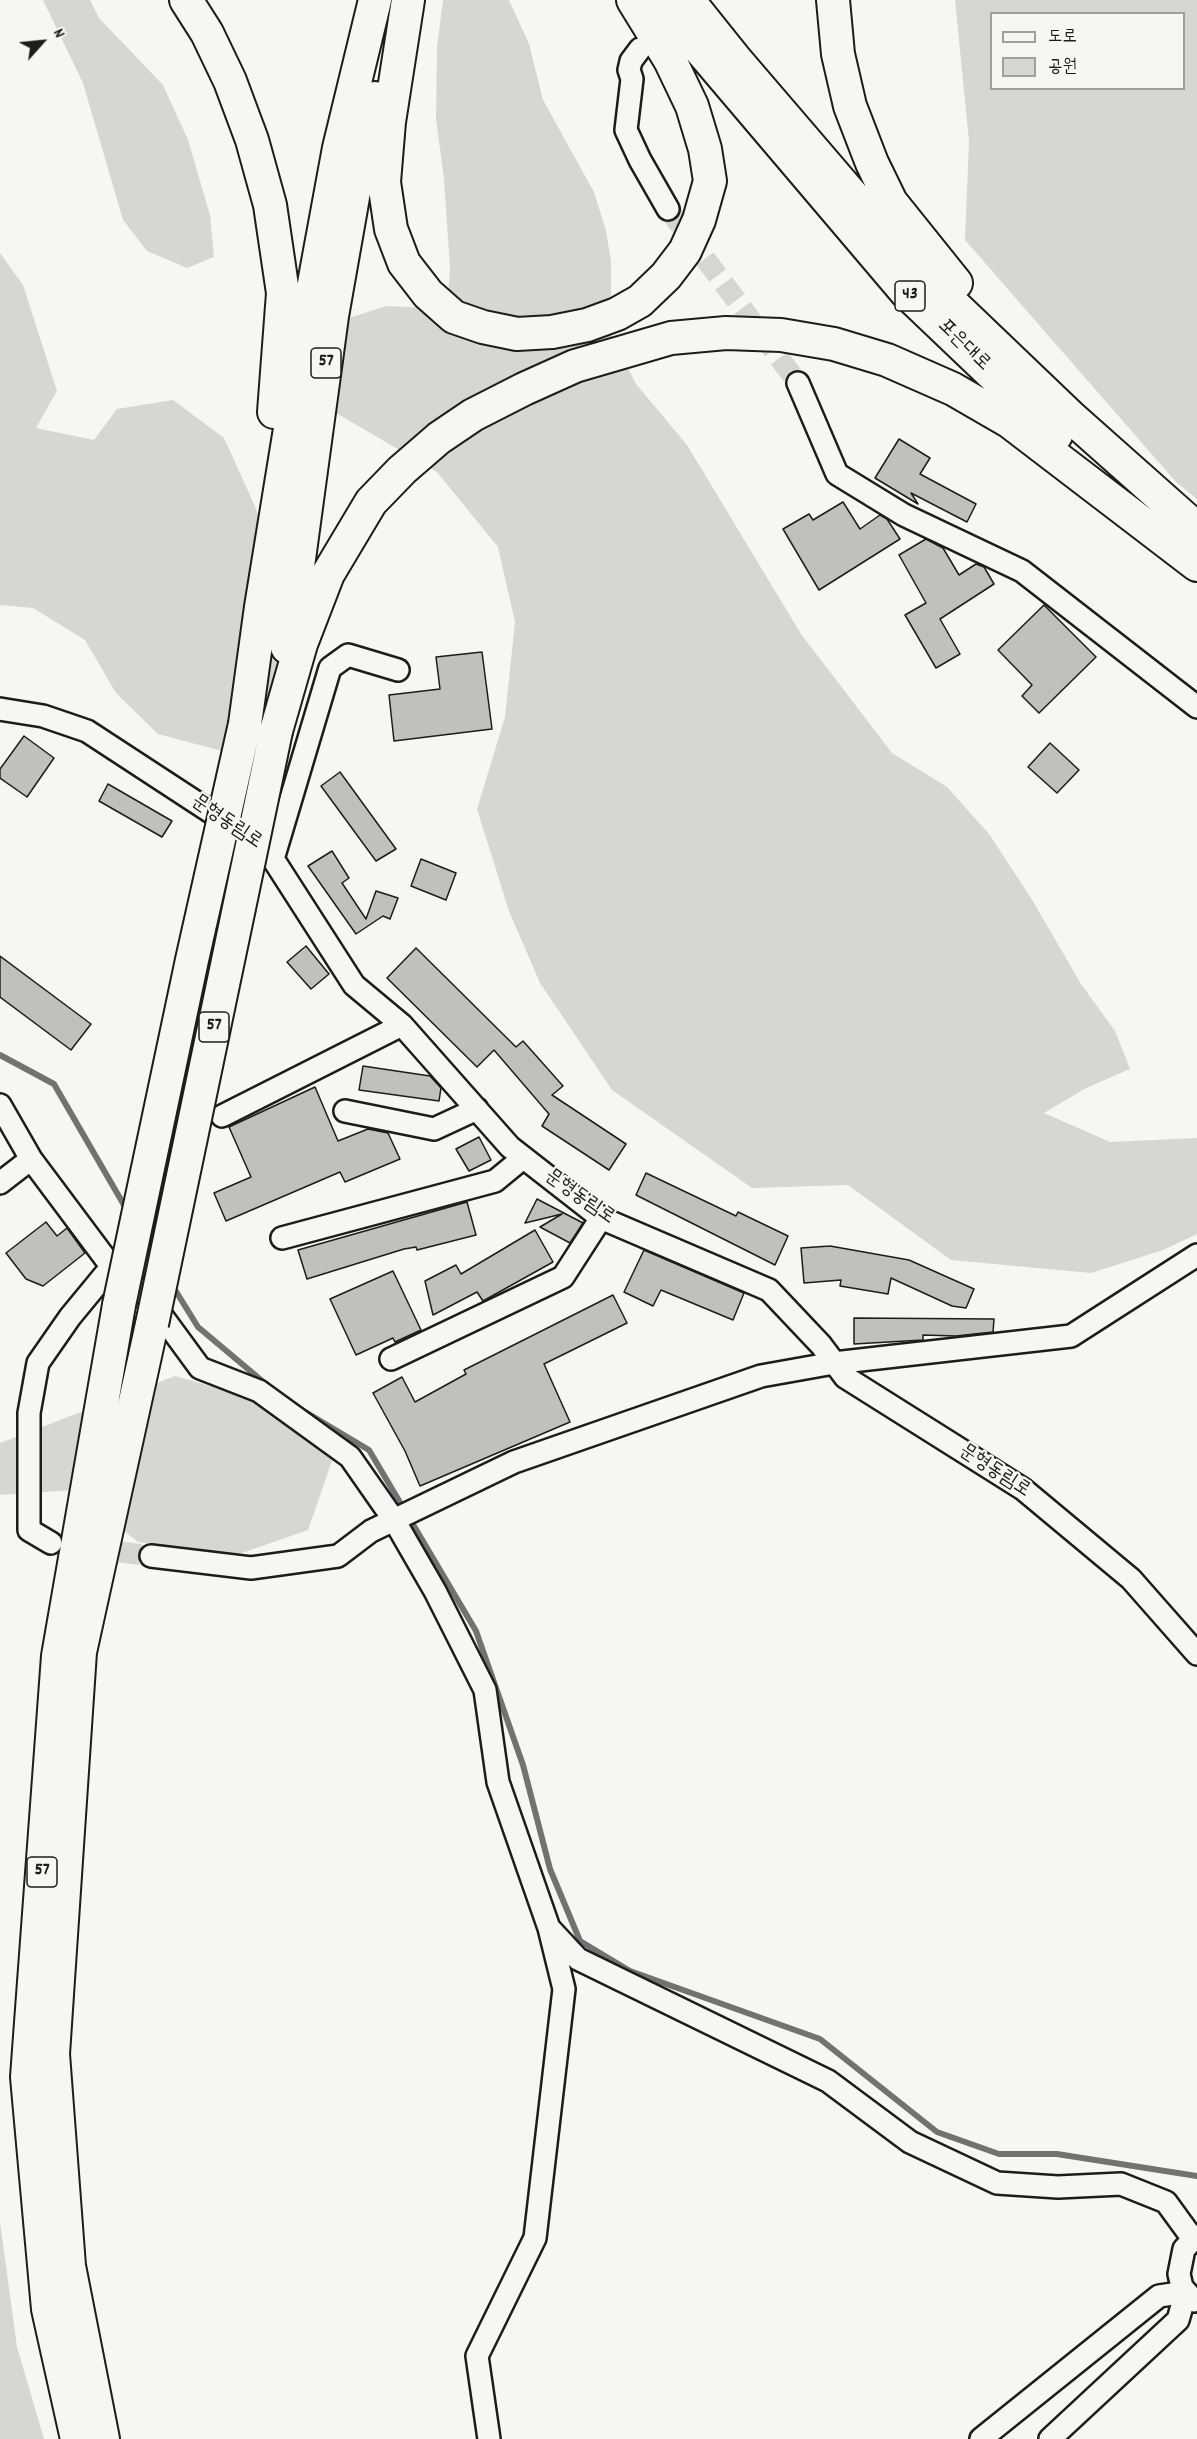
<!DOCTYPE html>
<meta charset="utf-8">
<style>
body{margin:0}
#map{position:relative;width:1197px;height:2439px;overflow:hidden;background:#f6f6f2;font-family:Dekko,"Poor Story",sans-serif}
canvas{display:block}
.legend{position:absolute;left:990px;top:12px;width:195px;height:78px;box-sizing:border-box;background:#f6f6f2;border:2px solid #9f9f9c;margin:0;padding:8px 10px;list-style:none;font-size:18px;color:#1c1c1c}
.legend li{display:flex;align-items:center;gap:12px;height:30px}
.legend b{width:30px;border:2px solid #9f9f9c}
.north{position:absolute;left:12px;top:12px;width:60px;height:60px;-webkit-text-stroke:4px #f6f6f2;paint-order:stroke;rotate:63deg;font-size:16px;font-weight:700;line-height:24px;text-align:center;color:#1c1c1c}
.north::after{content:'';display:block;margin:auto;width:21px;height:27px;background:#1c1c1c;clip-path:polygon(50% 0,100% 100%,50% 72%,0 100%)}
</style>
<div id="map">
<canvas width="1197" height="2439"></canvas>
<ul class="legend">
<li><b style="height:8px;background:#f6f6f2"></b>도로</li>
<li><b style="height:16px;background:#d6d6d2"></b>공원</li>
</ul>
<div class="north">N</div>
</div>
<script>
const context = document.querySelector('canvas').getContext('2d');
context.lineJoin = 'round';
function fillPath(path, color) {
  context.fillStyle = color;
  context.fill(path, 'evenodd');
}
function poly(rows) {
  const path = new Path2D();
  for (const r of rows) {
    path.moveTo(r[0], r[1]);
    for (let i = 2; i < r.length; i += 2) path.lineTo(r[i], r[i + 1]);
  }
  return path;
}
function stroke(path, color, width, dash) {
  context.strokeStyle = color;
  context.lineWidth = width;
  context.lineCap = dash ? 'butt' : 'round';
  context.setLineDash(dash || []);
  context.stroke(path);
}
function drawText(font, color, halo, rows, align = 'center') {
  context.font = font + ' Dekko,"Poor Story",sans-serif';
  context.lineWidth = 4.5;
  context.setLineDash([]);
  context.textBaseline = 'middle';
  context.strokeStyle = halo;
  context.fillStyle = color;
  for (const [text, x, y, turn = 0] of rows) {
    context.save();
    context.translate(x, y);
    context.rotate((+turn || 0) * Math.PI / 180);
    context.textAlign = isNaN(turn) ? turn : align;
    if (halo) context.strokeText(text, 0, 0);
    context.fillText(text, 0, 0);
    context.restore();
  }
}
fillPath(poly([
 [43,0,90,0,99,18,163,85,188,140,210,215,214,257,187,268,147,251,123,220,83,83],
 [443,0,509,0,529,44,543,100,594,192,606,231,611,261,611,335,636,384,687,445,801,634,892,753,947,787,989,834,1031,898,1081,984,1115,1031,1130,1069,1086,1088,1044,1113,1110,1142,1197,1138,1197,1234,1163,1250,1091,1273,951,1260,848,1185,752,1188,612,1090,540,983,509,911,477,809,505,717,515,622,498,547,437,472,331,410,326,325,387,306,447,309,450,268,444,179,436,119,437,47],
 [955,0,1197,0,1197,499,1176,482,965,240,969,141],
 [992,14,1184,14,1184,88,992,88],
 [0,253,23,285,57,391,36,428,94,440,117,409,173,400,224,438,254,504,283,583,292,630,274,720,252,759,158,734,116,693,85,640,33,608,0,605],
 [175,1376,245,1396,336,1449,308,1530,239,1554,138,1542,73,1490,0,1495,0,1443],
 [0,2222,17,2347,44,2439,0,2439]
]), '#d6d6d2');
stroke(poly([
 [0,1055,54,1084,128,1212],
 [172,1285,198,1327,267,1385],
 [302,1410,369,1450,476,1631,523,1765,550,1869,580,1941,630,1971,820,2039,937,2132,999,2154,1057,2154,1197,2176]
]), '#727271', 6);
const building = poly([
 [899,439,930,458,920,474,976,504,967,522,911,493,918,504,875,478,899,439],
 [843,502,860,529,880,515,887,519,900,539,819,590,783,529,809,514,813,520,843,502],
 [926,539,943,548,959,575,976,564,984,567,994,584,940,619,960,654,936,668,905,615,926,603,899,555,926,539],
 [1044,605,1096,657,1039,713,1022,696,1032,685,998,650,1044,605],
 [482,652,492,729,394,741,389,695,440,689,436,657,482,652],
 [24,736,54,758,27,797,0,778,0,769,24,736],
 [1050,743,1079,770,1057,793,1028,767,1050,743],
 [340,772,396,849,376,861,321,786,340,772],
 [108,784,172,821,162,837,99,801,108,784],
 [332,851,349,878,342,883,366,919,376,891,398,898,390,919,383,916,356,934,308,866,332,851],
 [421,859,456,873,446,900,411,886,421,859],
 [306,946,329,974,311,989,287,962,306,946],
 [416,948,516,1047,523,1041,563,1086,552,1095,626,1144,609,1170,542,1126,549,1114,494,1050,477,1067,387,978,416,948],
 [0,956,91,1024,71,1050,0,997,0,956],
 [363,1066,430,1076,441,1088,439,1101,359,1090,363,1066],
 [315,1087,338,1141,368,1129,388,1133,400,1159,345,1182,340,1172,226,1221,214,1193,251,1177,229,1127,315,1087],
 [479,1137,491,1160,469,1171,456,1149,479,1137],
 [646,1173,736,1216,738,1212,788,1236,775,1265,636,1195,646,1173],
 [537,1199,583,1223,570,1243,540,1227,562,1214,525,1223,537,1199],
 [467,1202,476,1235,417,1250,416,1247,404,1249,307,1279,298,1250,467,1202],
 [46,1222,57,1236,67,1228,85,1253,43,1286,26,1279,6,1253,46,1222],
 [535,1230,553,1262,483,1301,477,1292,433,1315,425,1281,456,1265,461,1274,535,1230],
 [830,1246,909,1260,974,1289,966,1308,952,1306,891,1278,888,1294,840,1286,841,1280,804,1283,801,1248,830,1246],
 [644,1250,744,1293,733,1320,661,1290,653,1306,624,1292,644,1250],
 [393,1271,421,1330,395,1342,393,1338,356,1355,330,1299,393,1271],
 [613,1295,627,1323,544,1364,570,1422,420,1486,405,1451,373,1393,402,1377,415,1402,466,1374,464,1370,613,1295],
 [854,1318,994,1319,993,1332,956,1336,923,1335,923,1340,854,1344,854,1318]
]);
fillPath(building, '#c0c0bd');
stroke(building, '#1c1c1c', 1.5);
stroke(poly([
 [668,209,798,383],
 [89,1548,151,1556]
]), '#d5d5d2', 21, [21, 10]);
const minor = poly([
 [640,49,631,61,629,70,632,79,626,130,640,160,668,209],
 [798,383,837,474,904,515,1022,571,1197,707],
 [0,709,43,716,87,731,266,848,354,985,402,1025,510,1147,601,1218,769,1290,821,1345,845,1377,1023,1489,1131,1579,1197,1654],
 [273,859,330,668,348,655,398,670],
 [0,1105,31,1159,117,1274,145,1293,200,1368,259,1391,350,1457,394,1520,435,1591,485,1690,498,1782,549,1928,564,1989,535,2238,477,2356,489,2439],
 [345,1111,434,1129,477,1109],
 [222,1116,402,1025],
 [0,1183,31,1159],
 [282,1238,495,1181,523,1158],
 [391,1359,563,1277,601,1218],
 [51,1543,29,1530,29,1413,38,1363,70,1317,112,1266],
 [151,1556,251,1568,338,1556,371,1531,514,1462,761,1376,834,1363,1071,1336,1197,1255],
 [551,1930,578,1959,828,2081,910,2142,997,2183,1058,2187,1121,2184,1166,2202,1193,2239],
 [1194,2301,1182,2287,1179,2274,1184,2249,1197,2236],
 [981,2439,1159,2296,1186,2292,1178,2320,1050,2439]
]);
const highway = poly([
 [186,0,207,33,230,81,252,140,270,205,283,293,274,412],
 [408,0,389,122,384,182,391,229,404,263,428,294,454,317,483,327,517,334,552,332,587,325,617,314,640,301,666,276,685,251,699,220,710,181,705,149,692,106,670,60,633,0],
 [658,0,906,292,1056,435],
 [688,0,736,60,911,264,1072,418,1197,529],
 [833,0,838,54,850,106,872,163,891,202,956,283],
 [287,647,332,316,359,163,375,98],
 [245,724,261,607,311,300,339,148,375,0],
 [276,731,301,644,328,574,371,502,402,470,439,438,473,415,524,389,575,366,671,338,726,333,781,335,834,344,887,360,953,389,1010,422,1197,565],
 [77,2439,48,2309,27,2077,58,1656,119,1305],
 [103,2439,69,2266,53,2054,80,1652,152,1324]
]);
stroke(minor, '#1c1c1c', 26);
stroke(highway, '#1c1c1c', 36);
stroke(minor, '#f6f6f2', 21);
stroke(highway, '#f6f6f2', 32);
const highwayBridge = poly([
 [119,1305,192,960,245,724],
 [152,1324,276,731]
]);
stroke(highwayBridge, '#1c1c1c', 36, []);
stroke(highwayBridge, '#f6f6f2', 32);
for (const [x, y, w] of [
 [910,296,30],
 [326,363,30],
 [214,1027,30],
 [42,1872,30]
]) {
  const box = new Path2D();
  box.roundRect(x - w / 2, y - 15, w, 30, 4.5);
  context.fillStyle = '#f6f6f2';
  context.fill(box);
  stroke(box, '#1c1c1c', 1.5);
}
drawText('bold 18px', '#1c1c1c', null, [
 ["43",910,296],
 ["57",326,363],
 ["57",214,1027],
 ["57",42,1872]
]);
drawText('20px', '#1c1c1c', '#f6f6f2', [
 ["포은대로",963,346,44],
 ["문형동림로",226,823,34],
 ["문형동림로",579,1198,35],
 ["문형동림로",994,1472,33]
]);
</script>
